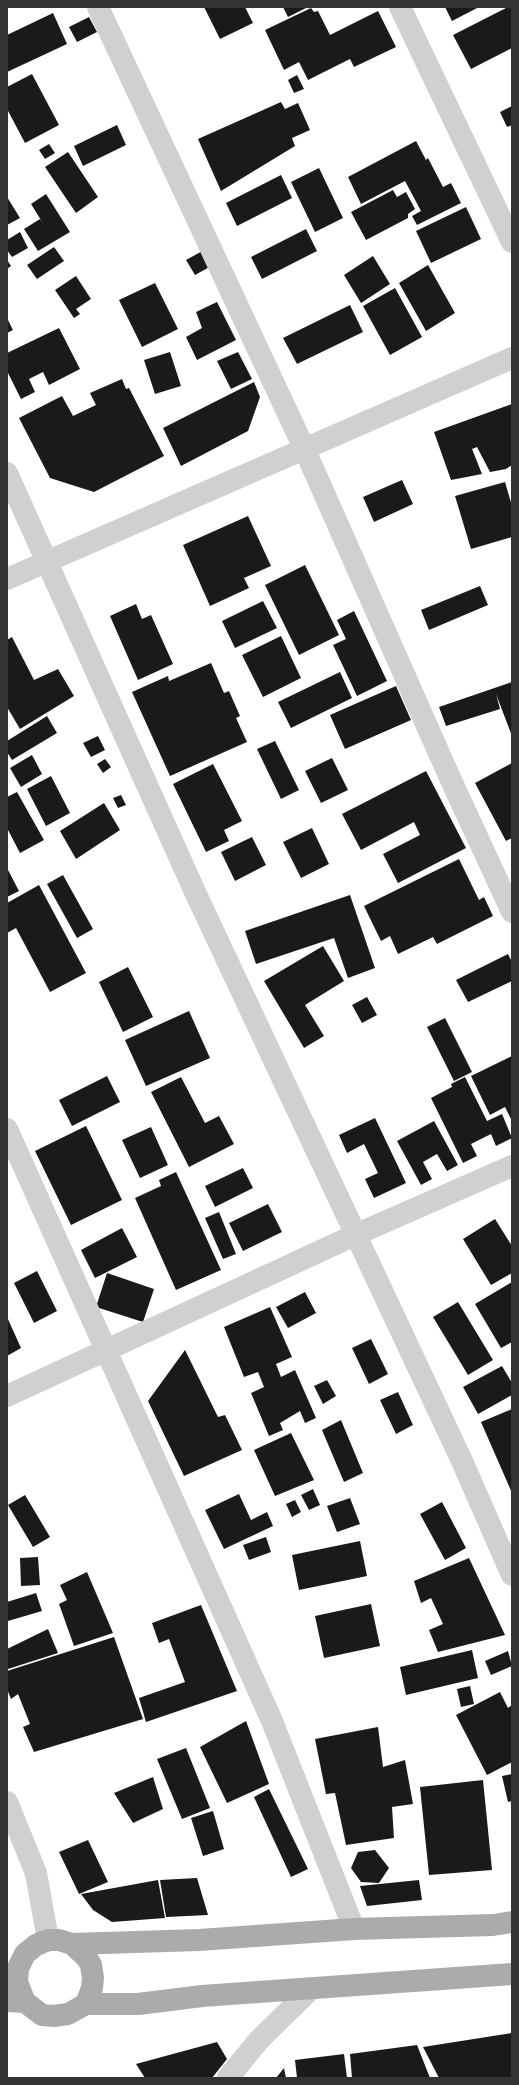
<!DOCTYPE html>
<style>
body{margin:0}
#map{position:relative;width:519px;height:2085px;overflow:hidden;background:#fff;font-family:Ubuntu,sans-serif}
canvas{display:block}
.frame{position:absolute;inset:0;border:8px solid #333;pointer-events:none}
</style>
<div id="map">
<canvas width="519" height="2085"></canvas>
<div class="frame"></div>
</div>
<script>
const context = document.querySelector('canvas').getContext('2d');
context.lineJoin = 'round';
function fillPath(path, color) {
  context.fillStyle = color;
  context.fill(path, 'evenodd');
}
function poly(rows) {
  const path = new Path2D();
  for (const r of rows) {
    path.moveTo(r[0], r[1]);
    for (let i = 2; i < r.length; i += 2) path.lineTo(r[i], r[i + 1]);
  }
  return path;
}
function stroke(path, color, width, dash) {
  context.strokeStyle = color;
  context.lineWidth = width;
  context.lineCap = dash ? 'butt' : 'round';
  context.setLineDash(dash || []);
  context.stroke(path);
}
fillPath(poly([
 [204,7,245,7,253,23,220,39],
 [283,7,308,7,288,17],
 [445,7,479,7,452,21],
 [508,7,512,7,512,48,471,69,453,35],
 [311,8,314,12,318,11,330,35,378,11,396,47,354,67,350,59,308,80,299,62,284,70,265,30],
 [53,13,67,44,7,72,7,35],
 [89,17,97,32,77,42,69,27],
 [32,74,59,125,25,143,7,109,7,87],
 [297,75,304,89,294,93,288,80],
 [281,102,285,109,298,103,310,130,292,138,295,146,221,191,198,139],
 [512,106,512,125,507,127,500,112],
 [117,125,126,145,83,166,74,146],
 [416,141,426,160,428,158,443,187,451,183,461,203,417,225,412,216,421,211,405,181,361,204,348,177],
 [49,144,55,153,45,159,39,150],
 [68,152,98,197,76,213,45,167],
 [319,168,343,218,315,232,291,182],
 [281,175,292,198,237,226,226,203],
 [393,190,397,197,406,192,415,209,408,214,408,218,366,240,351,212],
 [46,194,70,232,38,251,24,229,40,219,44,225,31,204],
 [7,197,20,218,7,225],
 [466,207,481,239,431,263,416,231],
 [306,229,317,251,262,279,251,257],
 [20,232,28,248,12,257,7,250,7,240],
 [54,247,64,261,37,279,27,265],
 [206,249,215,264,195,275,186,260],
 [373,256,390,284,361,303,344,275],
 [7,260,11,266,7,269],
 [428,265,455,313,426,331,399,283],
 [76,276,91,299,76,309,80,314,74,318,55,290],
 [155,283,178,329,142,347,119,300],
 [395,288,422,337,390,355,363,306],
 [217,302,236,340,197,360,186,337,202,328,196,312],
 [350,305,363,332,297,364,283,338],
 [7,318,13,330,7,333],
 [59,328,80,369,49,385,43,372,29,379,35,392,21,399,7,371,7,353],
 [170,352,181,386,155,394,144,360],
 [238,352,252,379,231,389,217,361],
 [122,379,126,389,129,388,164,456,94,492,50,478,19,418,62,396,73,416,96,405,90,393],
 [254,382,260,397,248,431,181,466,163,428],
 [512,404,512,465,506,469,490,472,477,447,472,449,482,474,451,480,434,432],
 [402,480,413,504,374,522,363,497],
 [505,482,512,506,512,537,471,549,455,496],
 [248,516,271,566,244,578,249,588,210,606,183,545],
 [305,565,339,635,299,655,265,585],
 [480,586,488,605,429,630,421,610],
 [263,601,277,628,235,648,222,621],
 [136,604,142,619,151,615,173,664,138,680,110,616],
 [354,611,387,681,357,696,333,645,346,639,337,620],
 [281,636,301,678,263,697,242,655],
 [12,637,34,680,58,669,74,696,20,729,7,707,7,640],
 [211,663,224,693,229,691,240,716,236,718,247,742,170,776,132,692,168,676,169,681],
 [340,672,352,698,291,728,278,702],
 [512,682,512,736,496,694,500,709,446,726,439,707],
 [396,686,411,720,345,749,330,715],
 [47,716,57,733,12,760,7,752,7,741],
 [98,736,105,750,91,757,83,743],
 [275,741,299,790,281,799,257,749],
 [32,755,42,774,21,787,10,768],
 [332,758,348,790,321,803,305,771],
 [105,759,111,767,103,773,97,764],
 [512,763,512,838,506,841,475,783],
 [213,764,242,821,224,830,229,841,206,852,173,784],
 [426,771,466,848,398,883,383,854,420,835,414,822,361,850,342,814],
 [51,776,70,813,46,826,27,789],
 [17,792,44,840,20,853,7,828,7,797],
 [121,795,126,805,118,808,113,798],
 [104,803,120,830,76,859,60,831],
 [312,828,329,864,301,878,283,842],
 [252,837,266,865,235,881,221,852],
 [459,859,479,900,484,897,493,916,437,944,433,937,398,954,390,936,381,941,364,906],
 [7,868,19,891,7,897],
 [63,875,93,929,77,938,47,884],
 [39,885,86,973,50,992,16,928,7,933,7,903],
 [350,895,375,968,348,978,334,938,256,964,245,931],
 [323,946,344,981,305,1005,324,1036,304,1048,264,981],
 [508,954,512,962,512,981,468,1002,456,980],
 [128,967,153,1017,123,1032,99,982],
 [367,997,377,1015,362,1023,352,1005],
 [189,1011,210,1058,146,1086,125,1040],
 [445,1018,472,1072,454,1081,427,1027],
 [512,1056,512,1121,505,1107,490,1115,471,1076],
 [107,1076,120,1102,72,1126,59,1100],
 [181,1077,205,1123,219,1116,234,1144,189,1167,151,1092],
 [465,1077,487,1121,502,1114,512,1138,496,1146,491,1134,471,1144,477,1156,463,1163,431,1098,452,1087,451,1084],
 [375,1118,406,1183,374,1198,365,1179,378,1173,364,1144,347,1153,339,1135],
 [434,1121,458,1165,447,1171,437,1154,423,1162,432,1179,421,1185,397,1141],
 [86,1126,122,1200,71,1225,35,1151],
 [151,1127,168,1165,140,1178,122,1140],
 [243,1168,253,1188,215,1207,205,1186],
 [176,1172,221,1270,176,1290,135,1198,161,1186,159,1180],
 [268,1204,282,1232,243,1251,229,1223],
 [219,1212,236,1254,223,1259,205,1218],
 [495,1219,512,1246,512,1273,491,1285,463,1239],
 [122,1228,137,1257,95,1278,81,1250],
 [37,1271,57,1311,34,1323,14,1283],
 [107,1273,154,1289,143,1322,96,1307],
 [512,1282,512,1342,501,1348,475,1304],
 [305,1292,316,1313,288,1328,276,1307],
 [458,1302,493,1360,468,1375,433,1317],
 [270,1307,292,1357,276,1364,281,1377,295,1370,316,1418,305,1423,300,1411,280,1423,283,1430,269,1436,251,1393,264,1387,258,1372,244,1377,224,1327],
 [7,1317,21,1348,7,1356],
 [371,1339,388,1374,369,1384,352,1348],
 [185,1350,218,1417,225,1415,242,1450,184,1476,148,1401],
 [502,1366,512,1383,512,1395,478,1414,463,1387],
 [327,1380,336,1396,323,1404,314,1386],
 [398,1392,413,1425,396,1434,380,1400],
 [512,1409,512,1493,481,1422],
 [341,1420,363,1473,344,1482,322,1430],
 [291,1433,314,1480,275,1496,254,1450],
 [313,1489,320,1505,309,1510,301,1495],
 [239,1494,251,1520,267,1512,273,1526,224,1549,205,1510],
 [25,1495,50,1537,33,1547,8,1505],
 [350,1498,360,1524,337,1532,327,1506],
 [295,1500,301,1512,292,1517,286,1504],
 [442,1502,466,1548,445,1560,420,1514],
 [266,1537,271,1552,249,1560,243,1545],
 [360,1541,367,1576,299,1590,292,1555],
 [38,1557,40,1585,21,1586,20,1558],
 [469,1558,505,1635,438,1652,429,1630,443,1624,431,1598,421,1603,414,1581],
 [87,1572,113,1633,74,1646,59,1604,67,1600,60,1585],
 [36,1593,42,1611,8,1621,7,1602],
 [371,1604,380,1646,324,1658,315,1616],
 [201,1605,237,1691,146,1722,139,1698,185,1682,169,1639,159,1643,152,1623],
 [48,1629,58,1653,8,1669,7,1649],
 [114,1637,143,1719,34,1752,23,1727,30,1724,18,1694,11,1699,7,1689,7,1671],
 [472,1650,478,1678,406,1695,400,1667],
 [508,1651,512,1666,491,1675,485,1661],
 [470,1686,474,1704,461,1707,457,1689],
 [500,1692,508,1708,512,1705,512,1762,487,1775,456,1715],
 [246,1721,269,1784,227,1803,200,1747],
 [378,1727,383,1767,405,1760,413,1804,392,1807,394,1838,346,1845,335,1793,326,1794,315,1739],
 [186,1748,210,1808,182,1819,157,1759],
 [512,1774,512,1801,508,1802,502,1776],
 [153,1777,163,1809,133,1823,114,1793],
 [483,1780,492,1870,429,1875,420,1787],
 [269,1789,308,1869,291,1877,254,1797],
 [213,1811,224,1849,203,1856,191,1818],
 [88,1840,108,1882,79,1894,59,1852],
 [375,1850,389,1868,379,1883,361,1882,351,1868,358,1852],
 [197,1878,208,1915,166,1917,160,1880],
 [158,1880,165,1918,112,1922,93,1910,81,1894],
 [419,1880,422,1900,367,1906,360,1886],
 [512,2033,512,2078,439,2078,423,2047],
 [217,2042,227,2059,212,2078,145,2078,136,2064],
 [417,2045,430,2078,352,2078,350,2054],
 [344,2054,347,2078,297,2078,295,2060],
 [284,2068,286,2078,276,2078]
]), '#1a1a1a');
stroke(poly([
 [98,7,304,448,450,778,512,912],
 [400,7,512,242],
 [7,473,195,892,462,1461,512,1575],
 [7,579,512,358],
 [7,1129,272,1721,354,1929],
 [7,1396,355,1235,512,1166],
 [7,1802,36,1873,48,1940],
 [228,2078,259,2040,310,1990]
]), '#d0d0d0', 22);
stroke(poly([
 [72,1944,199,1940,354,1929,493,1925,512,1922],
 [7,2001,25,2002,42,2015,54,2016,68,2014,86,2004,92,1988,93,1978,91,1965,87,1958,72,1944,59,1940,48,1940,36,1945,25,1954,18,1968,17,1982,25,2002],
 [86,2004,138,2004,202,1996,512,1974]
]), '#ababab', 22);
</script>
